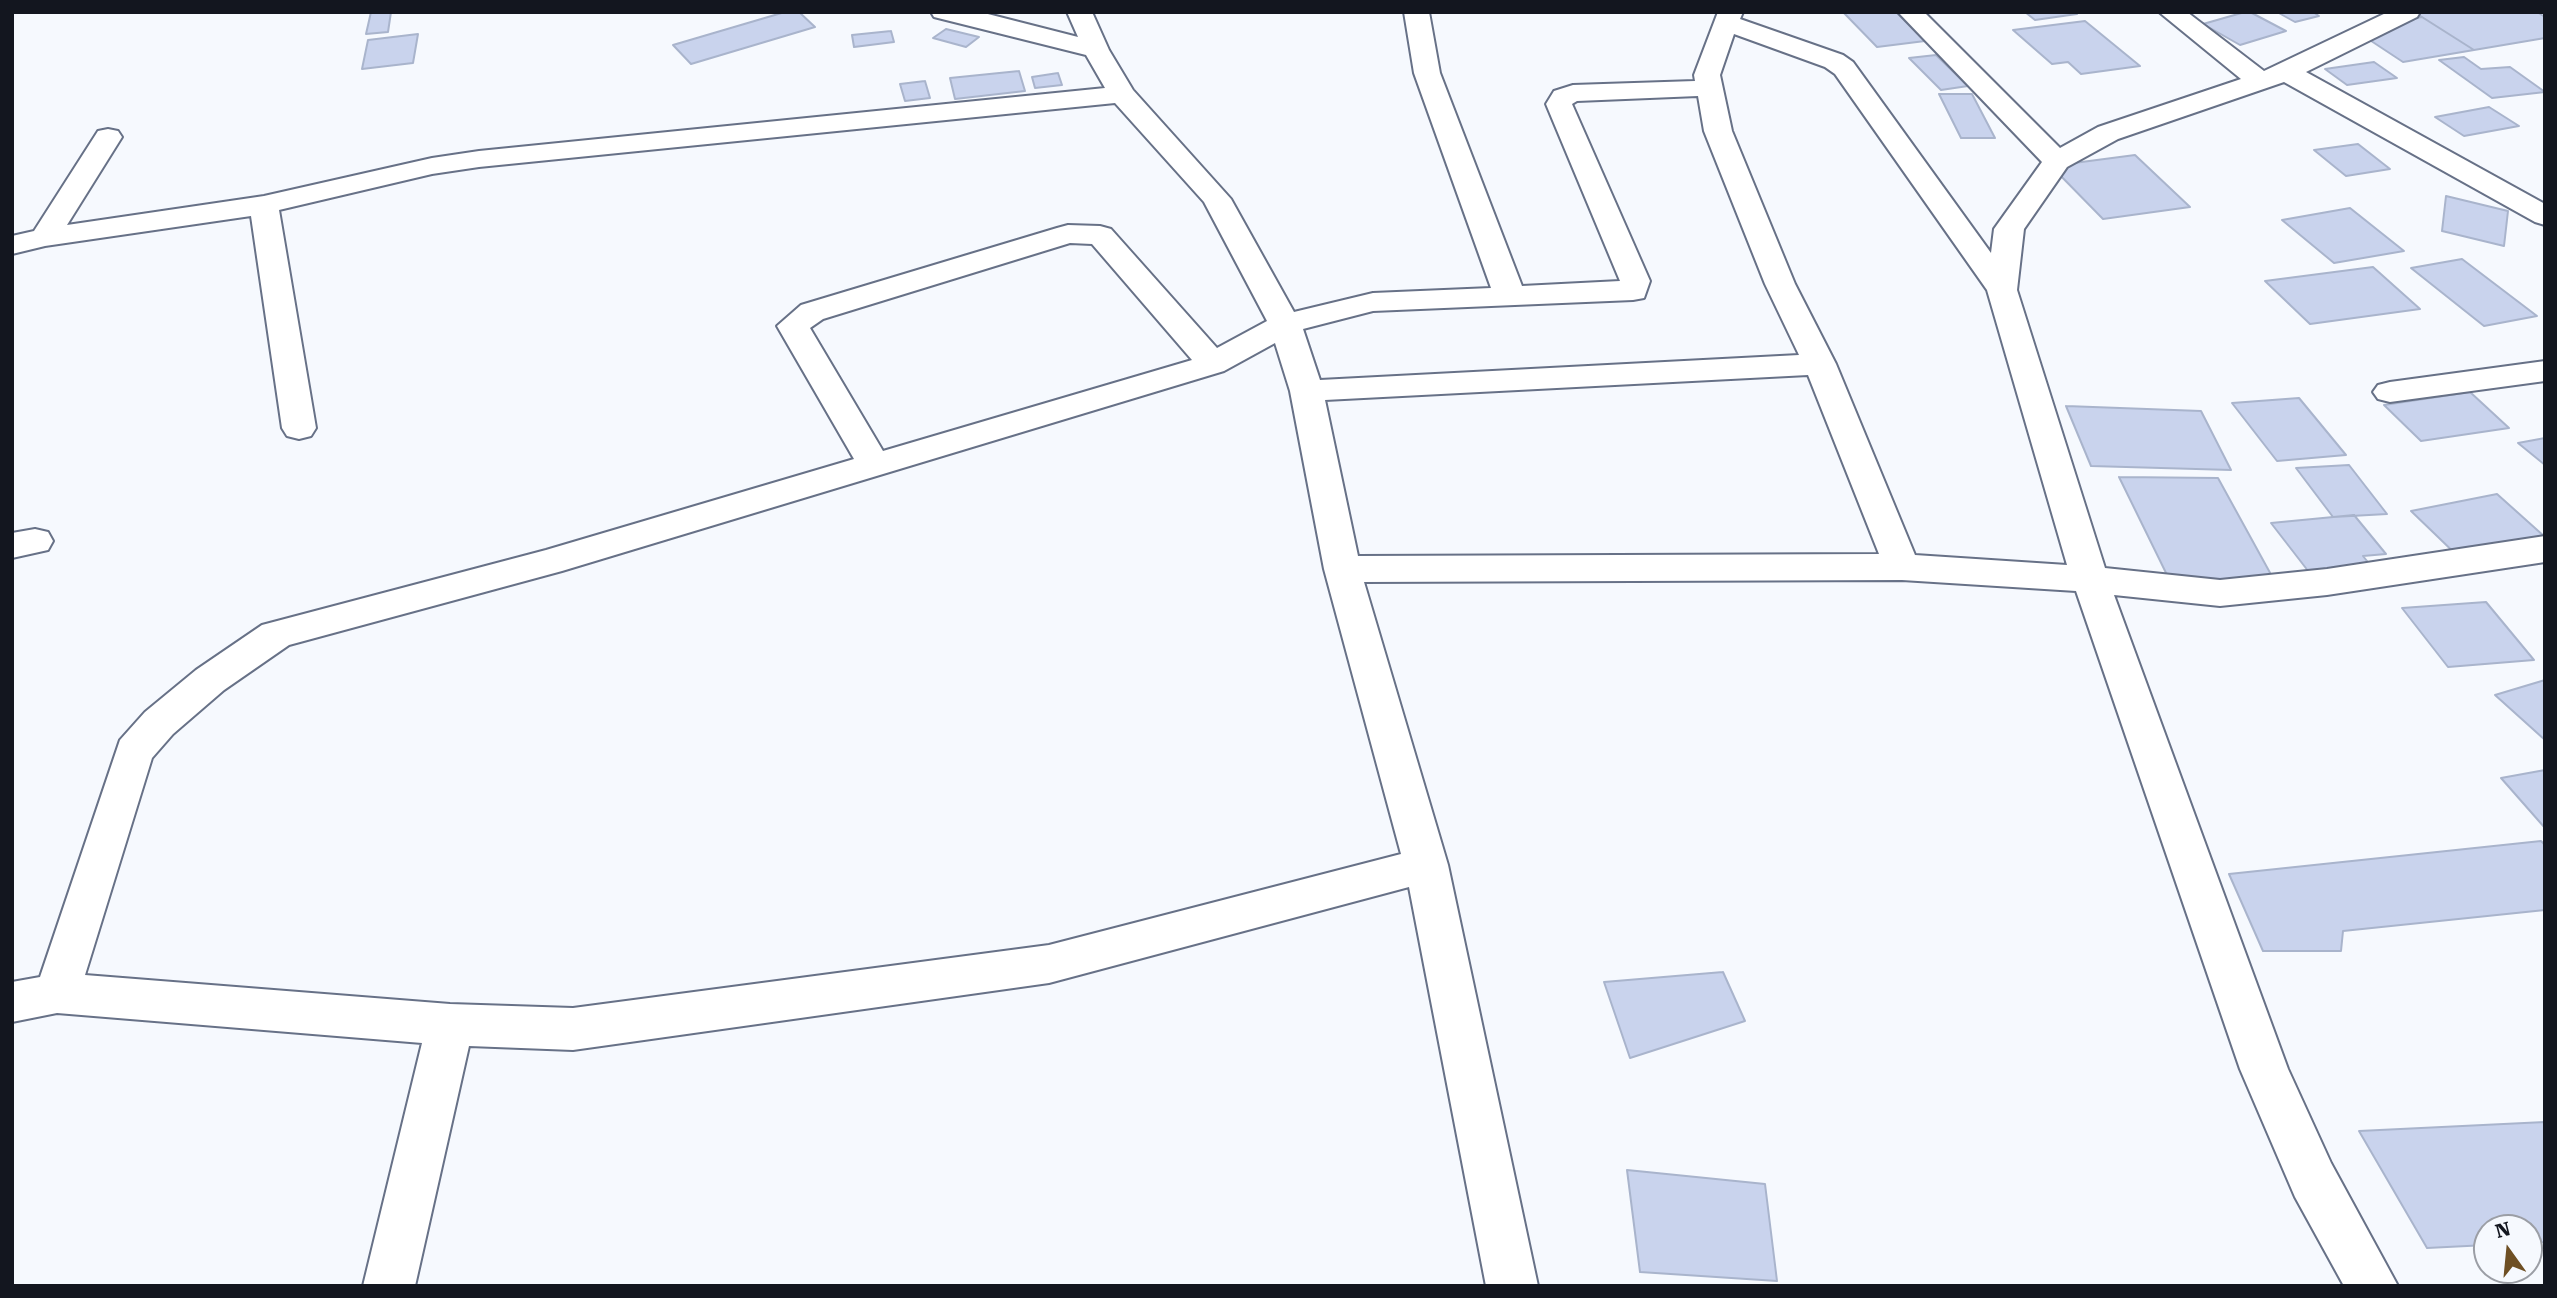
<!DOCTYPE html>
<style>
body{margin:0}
#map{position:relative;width:2557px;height:1298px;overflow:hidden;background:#f6f9fe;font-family:"Roboto Serif",serif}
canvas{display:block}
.frame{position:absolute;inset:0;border:14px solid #13161f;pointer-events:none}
.north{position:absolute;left:2473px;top:1214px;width:70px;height:70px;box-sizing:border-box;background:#f6f9fe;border:2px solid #9b9ea5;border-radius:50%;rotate:345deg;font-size:19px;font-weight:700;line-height:28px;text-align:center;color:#13161f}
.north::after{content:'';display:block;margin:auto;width:24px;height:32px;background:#6e4f24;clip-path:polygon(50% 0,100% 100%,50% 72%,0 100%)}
</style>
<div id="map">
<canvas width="2557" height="1298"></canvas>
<div class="frame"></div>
<div class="north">N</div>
</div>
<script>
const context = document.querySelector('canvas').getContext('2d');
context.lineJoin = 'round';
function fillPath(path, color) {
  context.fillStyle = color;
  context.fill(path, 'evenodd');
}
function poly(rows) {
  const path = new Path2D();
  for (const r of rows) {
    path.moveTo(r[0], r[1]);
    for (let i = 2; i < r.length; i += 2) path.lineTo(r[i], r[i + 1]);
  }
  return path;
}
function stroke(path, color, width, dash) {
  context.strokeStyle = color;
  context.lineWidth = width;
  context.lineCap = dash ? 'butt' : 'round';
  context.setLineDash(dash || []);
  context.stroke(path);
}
const building = poly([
 [371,12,391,12,388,32,366,34,371,12],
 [785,12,799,12,815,27,691,64,673,45,785,12],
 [1843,12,1896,12,1925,41,1877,47,1843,12],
 [2025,12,2075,12,2077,14,2035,20,2025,12],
 [2245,12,2250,12,2286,31,2240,45,2203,24,2245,12],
 [2277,12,2313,12,2319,16,2295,22,2277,12],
 [2414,12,2537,12,2545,17,2545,38,2474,50,2414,12],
 [2422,17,2474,50,2403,62,2353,29,2422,17],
 [2085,21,2140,66,2081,74,2068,62,2052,64,2013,30,2085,21],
 [946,29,979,37,966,47,933,38,946,29],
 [891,31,894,42,854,47,852,35,891,31],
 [418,34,413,63,362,69,368,40,418,34],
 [1936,55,1968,86,1941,90,1909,58,1936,55],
 [2464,57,2481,69,2510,67,2545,92,2492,98,2439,60,2464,57],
 [2374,62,2397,78,2347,85,2325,69,2374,62],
 [1019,71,1025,91,955,99,950,78,1019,71],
 [1058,73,1062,85,1035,88,1032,77,1058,73],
 [925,81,930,98,905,101,900,84,925,81],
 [1939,94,1972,94,1995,138,1961,138,1939,94],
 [2489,107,2519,126,2464,136,2435,117,2489,107],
 [2358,144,2390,169,2346,176,2314,150,2358,144],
 [2135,155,2190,207,2103,219,2051,166,2135,155],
 [2446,196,2508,211,2504,246,2442,231,2446,196],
 [2350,208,2404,251,2334,263,2282,220,2350,208],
 [2462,259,2537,316,2484,326,2411,268,2462,259],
 [2373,267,2420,309,2310,324,2265,281,2373,267],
 [2470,392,2509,428,2421,441,2384,405,2470,392],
 [2299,398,2346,455,2277,461,2232,403,2299,398],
 [2066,406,2201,411,2231,470,2091,466,2066,406],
 [2545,438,2545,465,2518,443,2545,438],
 [2349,465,2387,514,2333,517,2296,468,2349,465],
 [2119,477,2218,478,2274,580,2169,579,2119,477],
 [2497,494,2545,537,2465,563,2411,511,2497,494],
 [2354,515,2386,554,2363,556,2375,571,2312,576,2271,523,2354,515],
 [2486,602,2534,660,2448,667,2402,608,2486,602],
 [2545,680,2545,740,2495,695,2545,680],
 [2545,770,2545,828,2501,778,2545,770],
 [2541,841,2545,845,2545,910,2343,931,2341,951,2263,951,2229,874,2541,841],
 [1723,972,1745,1021,1630,1058,1604,982,1723,972],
 [2545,1122,2545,1242,2529,1243,2529,1228,2487,1228,2487,1245,2427,1248,2359,1131,2545,1122],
 [1627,1170,1765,1184,1777,1281,1640,1272,1627,1170]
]);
fillPath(building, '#c9d3ed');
stroke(building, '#a9b4cc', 2);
const minor = poly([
 [931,12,980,12,1078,37,1067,12,1092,12,1109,50,1133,90,1231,199,1294,312,1373,293,1491,288,1414,73,1404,12,1429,12,1440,73,1522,286,1620,281,1546,104,1554,91,1573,85,1695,81,1694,75,1718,12,1743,12,1740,19,1843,55,1853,62,1991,253,1994,229,2042,162,1898,12,1924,12,2060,148,2098,127,2241,79,2159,12,2187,12,2264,71,2388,12,2420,12,2417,17,2306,72,2545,204,2545,225,2535,222,2284,82,2118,139,2067,167,2024,229,2017,290,2105,568,2220,580,2327,569,2545,536,2545,562,2327,595,2220,606,2114,595,2288,1069,2331,1163,2398,1286,2344,1286,2295,1197,2240,1069,2076,591,1902,580,1364,582,1448,865,1538,1286,1486,1286,1409,887,1049,983,573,1050,469,1046,415,1286,363,1286,422,1043,57,1013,12,1022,12,982,40,977,120,740,145,712,196,670,262,625,546,550,854,459,777,326,801,305,1057,228,1068,225,1100,226,1111,229,1217,348,1267,321,1204,202,1115,103,479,167,432,174,279,210,316,428,311,436,299,439,287,436,282,428,251,216,45,246,12,254,12,236,34,231,98,131,108,129,118,131,122,137,67,225,264,196,432,158,479,151,1105,88,1086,55,934,17,931,12],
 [1734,34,1825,67,1835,74,1987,290,2067,565,1915,555,1836,364,1795,284,1732,131,1720,75,1734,34],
 [1698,96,1704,131,1765,284,1799,355,1320,380,1303,329,1373,311,1633,300,1644,298,1650,281,1572,104,1577,101,1698,96],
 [1070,243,1092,244,1192,360,883,451,810,328,823,319,1070,243],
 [1275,343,1290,391,1324,569,1401,854,1049,945,573,1008,450,1004,85,975,152,758,173,734,224,690,289,645,562,571,1224,371,1275,343],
 [1808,375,1879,554,1358,556,1325,400,1808,375],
 [2545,361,2545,381,2390,402,2378,399,2373,392,2378,385,2390,382,2545,361],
 [35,529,48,532,53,541,48,550,12,558,12,533,35,529]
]);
stroke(minor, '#677187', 4);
fillPath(minor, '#fff');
</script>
